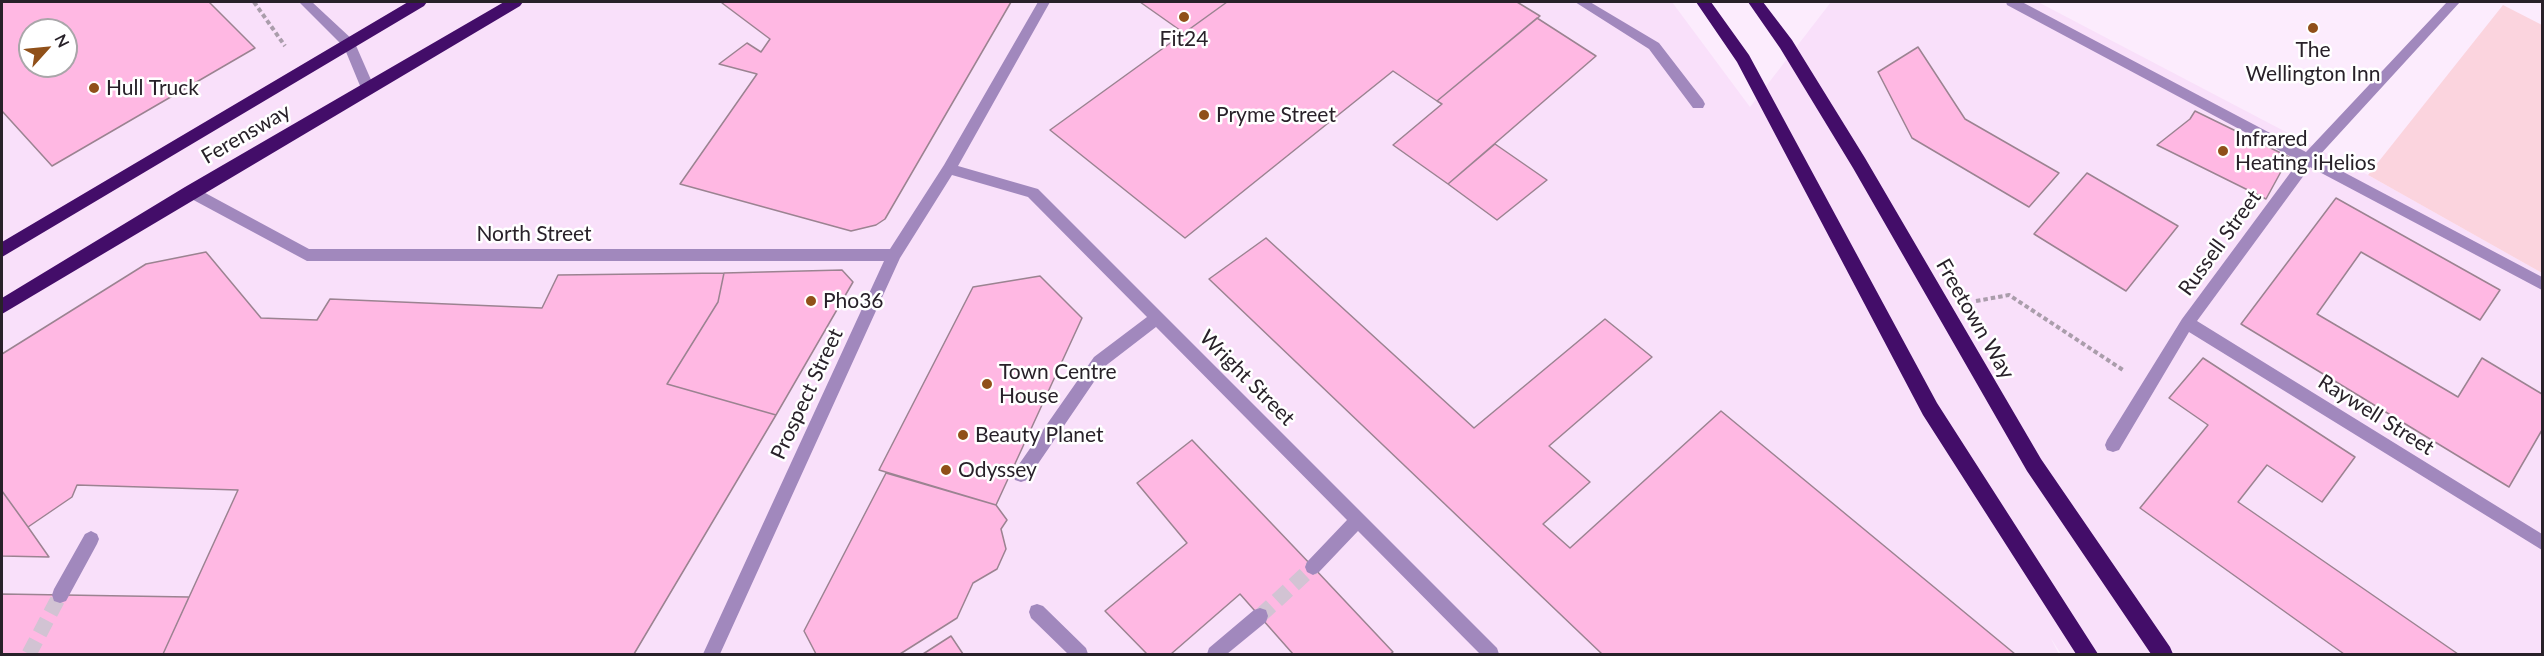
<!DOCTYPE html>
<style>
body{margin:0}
#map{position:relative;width:2544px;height:656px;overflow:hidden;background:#fcecfd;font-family:Lato,sans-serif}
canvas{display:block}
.frame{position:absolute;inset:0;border:3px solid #282129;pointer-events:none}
.north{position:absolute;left:18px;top:18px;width:60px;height:60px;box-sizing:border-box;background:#fff;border:2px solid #a9a6a9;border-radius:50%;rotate:63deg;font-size:16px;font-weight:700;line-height:24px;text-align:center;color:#282129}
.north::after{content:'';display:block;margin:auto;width:21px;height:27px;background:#905019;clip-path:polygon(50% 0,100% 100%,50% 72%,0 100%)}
</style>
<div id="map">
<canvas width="2544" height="656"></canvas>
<div class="frame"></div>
<div class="north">N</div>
</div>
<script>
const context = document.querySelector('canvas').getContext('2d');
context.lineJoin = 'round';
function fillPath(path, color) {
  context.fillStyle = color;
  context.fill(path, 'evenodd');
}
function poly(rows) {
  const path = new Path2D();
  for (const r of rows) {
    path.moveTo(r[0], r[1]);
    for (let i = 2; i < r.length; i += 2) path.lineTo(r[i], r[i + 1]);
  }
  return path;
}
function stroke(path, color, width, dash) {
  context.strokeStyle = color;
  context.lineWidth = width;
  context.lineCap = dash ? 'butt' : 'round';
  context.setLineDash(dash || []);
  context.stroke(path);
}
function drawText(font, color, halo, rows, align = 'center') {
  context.font = font + ' Lato,sans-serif';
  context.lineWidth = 5;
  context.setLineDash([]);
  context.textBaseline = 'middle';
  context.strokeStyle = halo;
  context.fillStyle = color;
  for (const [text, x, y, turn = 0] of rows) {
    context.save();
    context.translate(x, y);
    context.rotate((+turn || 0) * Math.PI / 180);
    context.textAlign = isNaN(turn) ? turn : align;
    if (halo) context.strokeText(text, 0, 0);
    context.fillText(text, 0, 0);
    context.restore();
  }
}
fillPath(poly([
 [2,2,1672,2,1750,107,1831,2,2038,2,2368,175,2542,273,2542,654,2061,654,2050,637,2059,654,2,654],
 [30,30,66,30,66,66,30,66]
]), '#f9e0fa');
fillPath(poly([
 [2503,5,2542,25,2542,273,2368,175]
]), '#fbd4de');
const building = poly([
 [2,2,209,2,255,48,52,166,2,111,2,2],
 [30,30,66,30,66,66,30,66,30,30],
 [724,2,1011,2,885,219,876,225,851,231,680,184,757,74,719,64,747,43,761,52,770,39,722,3,724,2],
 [1140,2,1227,2,1184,33,1140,2],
 [1227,2,1517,2,1540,16,1437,101,1393,71,1185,238,1050,130,1227,2],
 [1537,18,1596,56,1448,184,1393,145,1442,104,1437,101,1537,18],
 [1918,47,1965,119,2059,173,2029,207,1912,138,1878,72,1918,47],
 [2195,111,2289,157,2266,199,2157,145,2190,119,2195,111],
 [1495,144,1547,180,1497,220,1448,184,1495,144],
 [2087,173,2178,226,2126,291,2034,234,2087,173],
 [2336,198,2500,290,2480,320,2361,252,2317,314,2458,397,2482,358,2542,394,2542,430,2509,487,2241,324,2336,198],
 [1266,238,1474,428,1605,319,1652,357,1549,446,1590,482,1543,524,1570,548,1721,411,2015,654,1602,654,1209,279,1266,238],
 [206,252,261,318,317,320,330,299,542,308,558,275,724,273,718,302,667,384,776,415,634,654,163,654,238,490,77,485,72,497,28,527,2,491,2,354,146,264,206,252],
 [842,270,853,282,776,415,667,384,718,302,724,273,842,270],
 [1040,276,1082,318,996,505,879,470,973,287,1040,276],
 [2203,358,2355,457,2322,502,2267,465,2238,502,2458,654,2344,654,2140,508,2208,425,2169,398,2203,358],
 [1192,440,1313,567,1393,652,1390,654,1293,654,1240,594,1171,654,1147,654,1105,611,1187,543,1137,483,1192,440],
 [886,473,996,505,1007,520,1001,529,1006,549,997,569,973,583,957,618,900,654,816,654,804,631,886,473],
 [2,491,28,527,49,557,2,556,2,491],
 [2,594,189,597,163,654,2,654,2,594],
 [951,636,963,654,923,654,951,636]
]);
fillPath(building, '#ffb8e3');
stroke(building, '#9b8391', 1.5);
stroke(poly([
 [1260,616,1313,567],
 [29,654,60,595]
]), '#d2c3d3', 15, [15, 8]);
stroke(poly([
 [254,2,285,46],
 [1976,301,2009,295,2123,370]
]), '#aa9dab', 4, [4.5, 3]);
fillPath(poly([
 [299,2,312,2,354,41,375,89,373,93,363,93,344,47,299,2],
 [1038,2,1050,2,958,166,1038,189,1497,648,1499,654,1480,654,1358,531,1319,572,1313,575,1307,572,1305,567,1307,562,1347,520,1156,327,1104,367,1027,480,1021,482,1015,480,1013,475,1015,470,1094,357,1147,317,1028,197,952,175,900,258,720,654,703,654,884,261,307,261,186,196,184,192,191,186,196,188,309,249,890,249,944,165,1038,2],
 [1575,2,1590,2,1659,43,1703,100,1705,104,1703,108,1693,108,1649,49,1575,2],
 [2006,2,2022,2,2306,152,2447,2,2460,2,2317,158,2542,277,2542,290,2310,167,2197,321,2542,534,2542,550,2189,332,2119,450,2113,452,2107,450,2105,445,2107,440,2182,319,2299,161,2007,5,2006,2],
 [91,531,97,534,99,539,97,544,66,601,60,603,54,601,52,595,54,589,85,534,91,531],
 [1037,604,1043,606,1086,648,1088,654,1068,654,1031,618,1029,612,1031,606,1037,604],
 [1260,608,1266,610,1268,616,1266,622,1227,654,1207,654,1209,648,1254,610,1260,608]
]), '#a188bd');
fillPath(poly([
 [408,2,427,2,424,6,2,257,2,242,408,2],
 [504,2,523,2,520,6,2,314,2,298,185,187,504,2],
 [1696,2,1711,2,1749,55,1937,403,2098,654,2076,654,1923,415,1737,62,1696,2],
 [1748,2,1763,2,1792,40,1865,158,2041,459,2170,647,2173,654,2151,654,2027,471,1853,168,1780,48,1748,2]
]), '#430d69');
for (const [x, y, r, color] of [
 [1184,17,6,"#905019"],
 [2313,28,6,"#905019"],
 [94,88,6,"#905019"],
 [1204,115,6,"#905019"],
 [2223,151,6,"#905019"],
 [811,301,6,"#905019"],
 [987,384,6,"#905019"],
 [963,435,6,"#905019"],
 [946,470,6,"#905019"]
]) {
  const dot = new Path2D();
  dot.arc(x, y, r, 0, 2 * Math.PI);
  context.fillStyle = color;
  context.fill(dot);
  stroke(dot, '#fff', 2);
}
drawText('21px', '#282129', '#fff', [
 ["Fit24",1184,39,"center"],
 ["The",2313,50,"center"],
 ["Wellington Inn",2313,74,"center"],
 ["Hull Truck",106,88],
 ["Pryme Street",1216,115],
 ["Infrared",2235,139],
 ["Heating iHelios",2235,163],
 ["Pho36",823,301],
 ["Town Centre",999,372],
 ["House",999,396],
 ["Beauty Planet",975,435],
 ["Odyssey",958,470]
], 'left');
drawText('21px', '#282129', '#fff', [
 ["Ferensway",246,134,-30],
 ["North Street",534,234],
 ["Russell Street",2220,243,-54],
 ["Freetown Way",1975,319,60],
 ["Wright Street",1247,378,45],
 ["Prospect Street",807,394,-65],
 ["Raywell Street",2376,415,32]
]);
</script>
